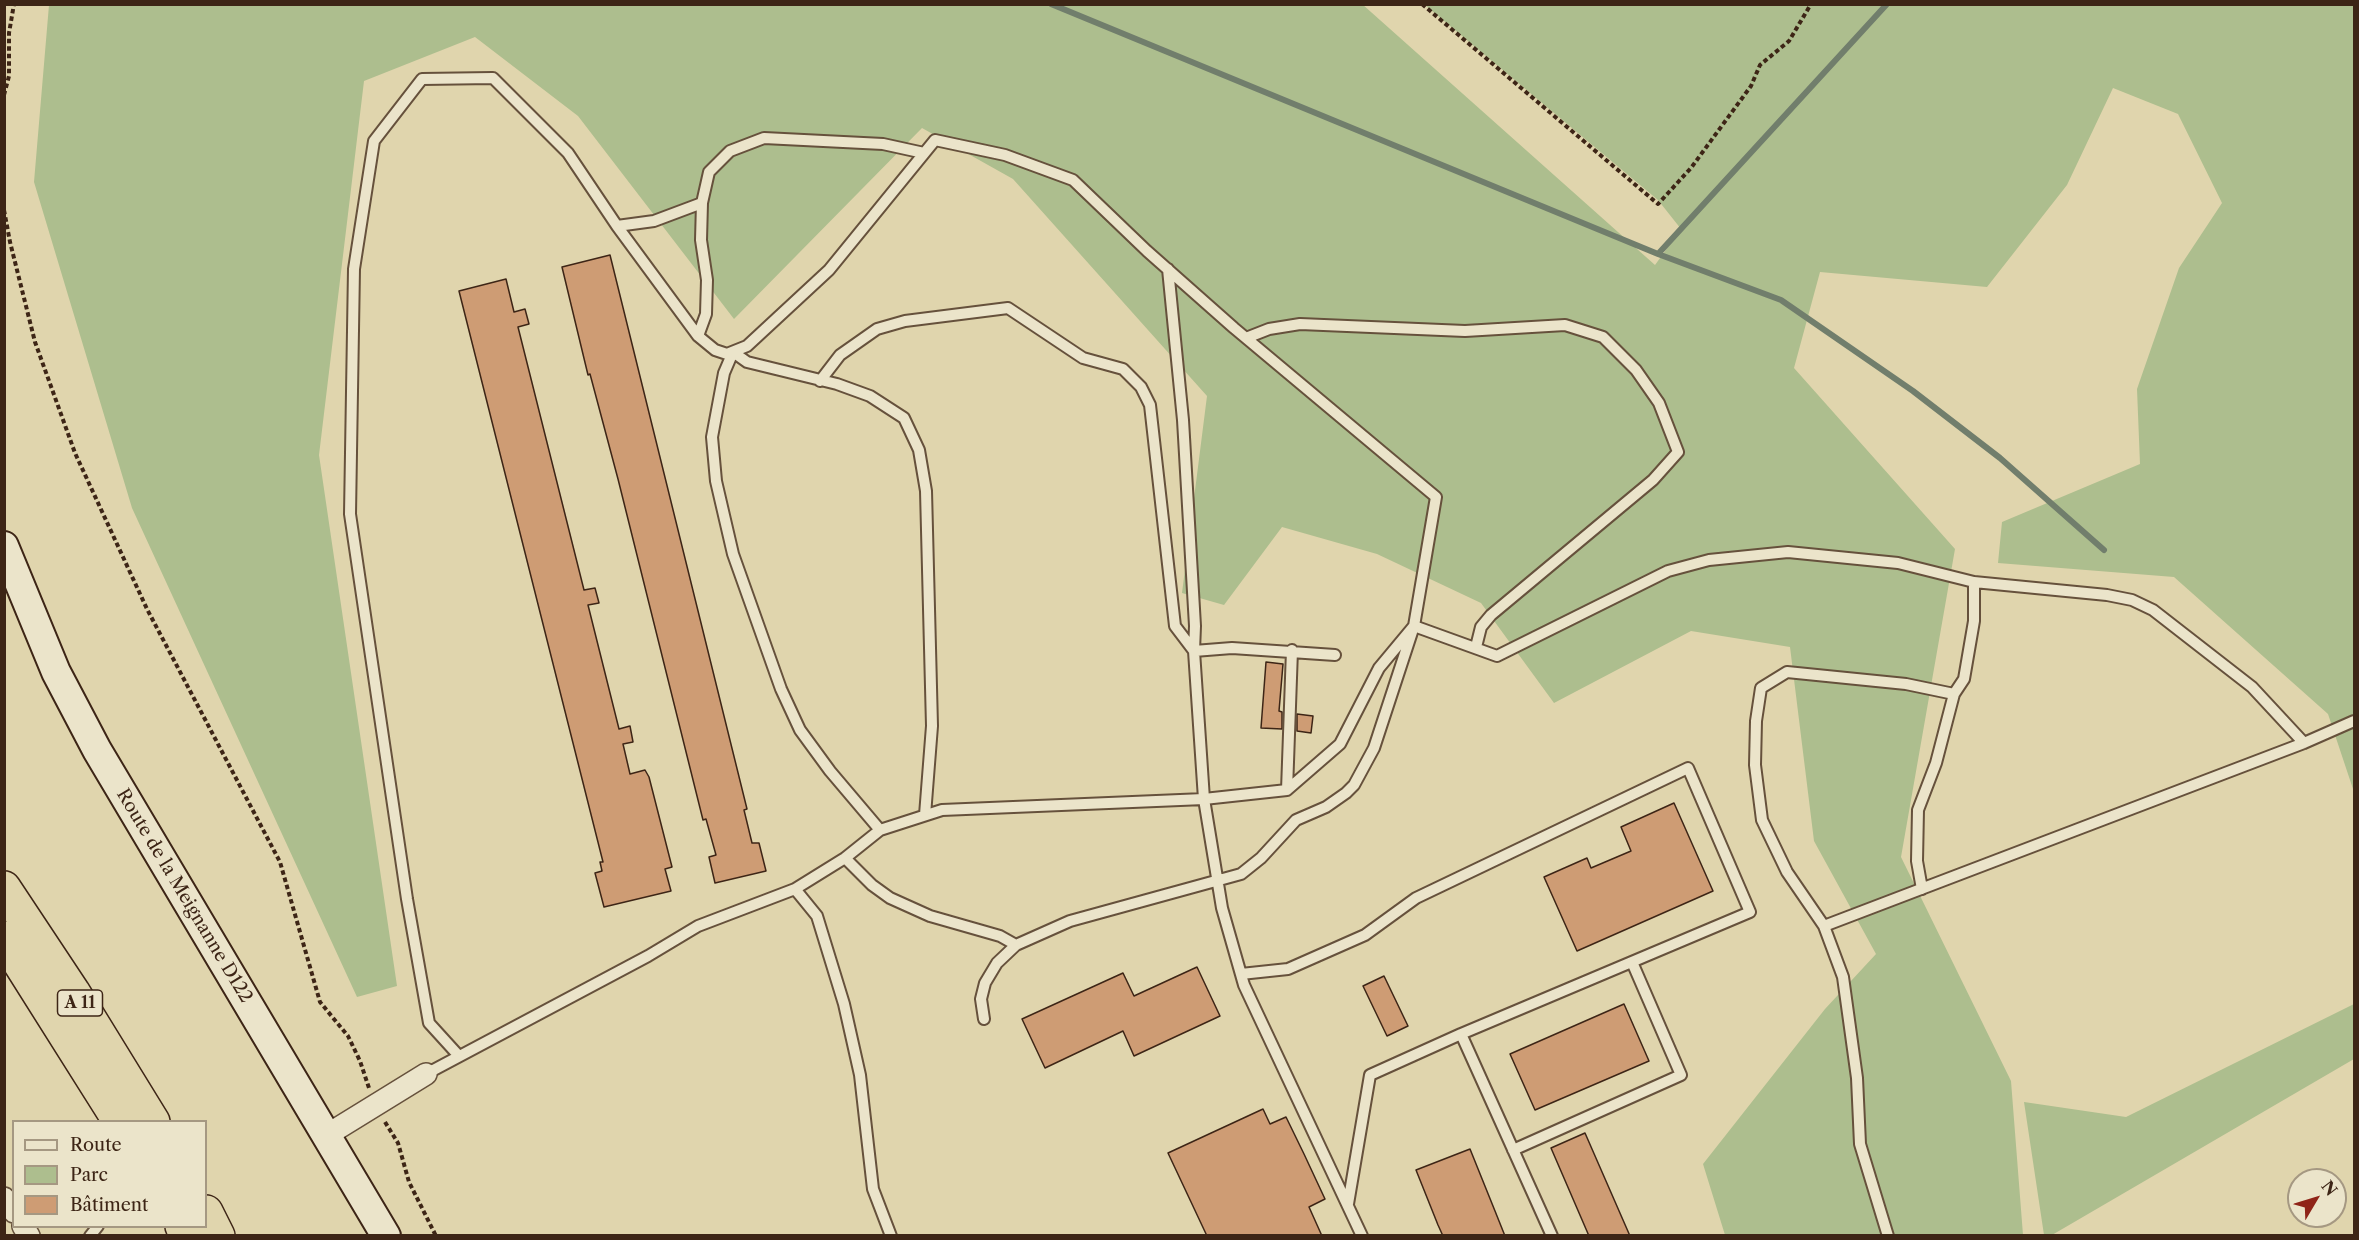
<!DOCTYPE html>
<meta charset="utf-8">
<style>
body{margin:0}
#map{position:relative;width:2359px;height:1240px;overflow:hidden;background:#e0d5ad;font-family:"Libre Caslon Text",serif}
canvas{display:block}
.frame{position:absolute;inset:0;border:6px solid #3d2516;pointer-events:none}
.legend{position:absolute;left:12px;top:1120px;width:195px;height:108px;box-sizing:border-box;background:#ebe4ca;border:2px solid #a59882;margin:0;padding:8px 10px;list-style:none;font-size:18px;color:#3d2516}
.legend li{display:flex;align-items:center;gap:12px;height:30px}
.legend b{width:30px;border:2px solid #a59882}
.north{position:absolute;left:2287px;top:1168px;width:60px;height:60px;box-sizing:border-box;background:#ebe4ca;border:2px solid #a59882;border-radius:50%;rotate:52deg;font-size:16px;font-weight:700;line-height:24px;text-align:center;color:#3d2516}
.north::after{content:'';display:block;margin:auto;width:21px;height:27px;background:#8f2418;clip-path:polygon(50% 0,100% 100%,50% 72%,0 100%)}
</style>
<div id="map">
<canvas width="2359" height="1240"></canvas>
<div class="frame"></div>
<ul class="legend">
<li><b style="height:8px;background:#ebe4ca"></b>Route</li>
<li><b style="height:16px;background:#adbe8e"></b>Parc</li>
<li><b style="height:16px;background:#ce9c74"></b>Bâtiment</li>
</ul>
<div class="north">N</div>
</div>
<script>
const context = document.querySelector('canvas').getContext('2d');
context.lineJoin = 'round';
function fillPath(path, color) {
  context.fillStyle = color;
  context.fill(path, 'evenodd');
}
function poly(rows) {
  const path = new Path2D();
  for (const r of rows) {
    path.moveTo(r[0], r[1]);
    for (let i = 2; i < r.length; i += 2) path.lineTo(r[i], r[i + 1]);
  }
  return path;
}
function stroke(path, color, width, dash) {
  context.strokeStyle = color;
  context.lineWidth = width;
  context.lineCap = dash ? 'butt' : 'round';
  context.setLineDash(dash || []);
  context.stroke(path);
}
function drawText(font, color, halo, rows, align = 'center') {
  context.font = font + ' "Libre Caslon Text",serif';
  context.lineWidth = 5;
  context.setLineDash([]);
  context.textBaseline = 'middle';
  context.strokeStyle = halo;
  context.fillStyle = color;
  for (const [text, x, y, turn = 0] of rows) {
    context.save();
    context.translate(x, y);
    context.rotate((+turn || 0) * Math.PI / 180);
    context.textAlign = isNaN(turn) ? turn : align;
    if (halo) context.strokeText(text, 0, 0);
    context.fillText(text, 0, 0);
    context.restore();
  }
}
fillPath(poly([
 [1362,4,1655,265,1681,229,1658,200,1425,5,2354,5,2354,792,2328,714,2174,577,1998,563,2002,522,2140,464,2137,389,2179,268,2222,203,2178,114,2113,88,2067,185,1987,287,1820,272,1794,368,1955,549,1901,857,2011,1081,2023,1235,1725,1235,1703,1164,1825,1009,1876,954,1814,841,1790,647,1691,631,1554,703,1481,603,1377,554,1282,527,1224,605,1182,593,1207,396,1013,179,922,128,734,319,578,116,475,37,364,81,319,455,397,986,357,997,132,508,34,182,49,5],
 [2354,1004,2354,1059,2052,1235,2044,1235,2024,1102,2126,1117]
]), '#adbe8e');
stroke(poly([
 [1051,4,1658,254,1887,4],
 [1658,254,1781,300,1913,391,2000,458,2104,550]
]), '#717e6c', 6);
const building = poly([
 [610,255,747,809,744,810,752,843,759,843,766,871,715,883,709,857,716,855,706,819,703,820,618,479,590,374,588,375,562,267,610,255],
 [506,279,514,312,525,309,529,324,518,327,584,590,595,588,599,603,588,605,619,729,630,726,633,742,623,744,630,774,645,770,649,777,672,867,665,869,671,891,604,907,595,873,602,871,600,862,603,862,459,291,506,279],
 [1266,662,1283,664,1279,711,1282,712,1282,729,1261,728,1266,662],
 [1297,714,1313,716,1311,733,1297,731,1297,714],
 [1674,803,1713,891,1577,951,1544,877,1587,858,1591,868,1631,851,1621,827,1674,803],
 [1197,967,1220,1016,1134,1056,1123,1031,1045,1068,1022,1019,1123,973,1134,996,1197,967],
 [1384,976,1408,1026,1387,1036,1363,986,1384,976],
 [1624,1004,1649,1061,1535,1110,1510,1054,1624,1004],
 [1263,1109,1270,1124,1286,1117,1304,1154,1325,1199,1309,1207,1322,1236,1207,1236,1168,1153,1263,1109],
 [1585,1133,1630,1236,1589,1236,1551,1148,1585,1133],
 [1470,1149,1495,1211,1505,1236,1443,1236,1438,1225,1416,1170,1470,1149]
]);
fillPath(building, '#ce9c74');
stroke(building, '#3d2516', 1.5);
const lane = poly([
 [617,226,654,221,702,203],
 [1168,269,1183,420,1195,626,1194,651],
 [698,336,706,314,707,280,701,240,702,203,709,172,730,151,764,138,883,144,924,153],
 [1246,338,1269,329,1300,324,1465,331,1565,325,1603,337,1636,370,1659,403,1678,452,1653,480,1491,615,1481,627,1476,647],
 [820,381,840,355,877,329,905,321,1008,308,1083,358,1123,369,1141,387,1150,405,1175,626,1194,651],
 [1287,790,1292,650],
 [880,830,830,771,800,730,781,689,733,554,716,481,712,437,724,373,733,352,747,362,837,384,870,396,904,418,919,450,926,491,932,726,925,815],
 [845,858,872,885,890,898,930,916,1000,936,1016,945],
 [795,889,845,858,880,830,942,810,1204,799,1222,908,1244,985,1362,1236],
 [1922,889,1917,861,1918,810,1936,763,1954,694,1964,679,1974,621,1974,582],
 [1824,926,2304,743,2354,721],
 [1241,974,1288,969,1365,935,1416,898,1688,768,1750,912,1461,1034],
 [984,1019,981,999,985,983,997,963,1016,945,1070,921,1241,874,1261,858,1296,820,1326,807,1346,793,1354,785,1374,748,1414,626,1497,656,1668,571,1709,560,1788,552,1898,563,1974,582,2107,595,2132,600,2153,610,2252,687,2304,743],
 [459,1056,429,1023,407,899,350,514,354,269,374,141,422,79,493,78,568,153,617,226,698,336,715,350,727,354,747,346,829,270,935,140,1005,155,1073,180,1147,251,1234,328,1436,497,1414,626,1379,668,1340,744,1287,790,1204,799,1194,651,1232,648,1335,655],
 [426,1074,648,956,698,926,795,889,817,916,844,1004,860,1075,873,1189,891,1236],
 [1513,1150,1681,1075,1632,962],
 [1348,1204,1370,1075,1461,1034,1552,1236],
 [90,1236,98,1226],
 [1888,1236,1860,1144,1857,1078,1843,977,1824,926,1787,872,1762,820,1755,765,1756,721,1761,688,1787,672,1906,684,1954,694]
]);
const street = poly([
 [327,1135,426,1074],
 [4,1198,14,1212],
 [23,1226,29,1236]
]);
const secondary = poly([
 [4,546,56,672,97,750,386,1236]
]);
const highway = poly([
 [4,888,73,992,153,1122],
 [4,938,120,1122],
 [206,1212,218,1236],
 [182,1226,187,1236]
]);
stroke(lane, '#66513c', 14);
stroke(street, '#66513c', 24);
stroke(secondary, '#3d2516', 32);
stroke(highway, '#3d2516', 36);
stroke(poly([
 [1422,4,1658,204,1691,168,1751,86,1760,65,1789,41,1811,4],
 [4,95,9,76,9,33,14,4],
 [4,210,10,242,35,342,75,453,147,609,280,862,320,1002,348,1036,360,1061,369,1088],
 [385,1122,398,1143,409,1182,436,1236]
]), '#3d2516', 4, [4.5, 3]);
stroke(lane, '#ebe4ca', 10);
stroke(street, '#ebe4ca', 21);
stroke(secondary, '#ebe4ca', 28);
stroke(highway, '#e0d5ad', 33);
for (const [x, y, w] of [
 [80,1003,45]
]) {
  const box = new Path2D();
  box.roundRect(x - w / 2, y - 13, w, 26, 4.5);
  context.fillStyle = '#ebe4ca';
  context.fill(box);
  stroke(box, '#3d2516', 1.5);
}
drawText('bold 16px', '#3d2516', null, [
 ["A 11",80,1003]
]);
drawText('18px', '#3d2516', '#ebe4ca', [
 ["Route de la Meignanne D122",184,896,59]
]);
</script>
